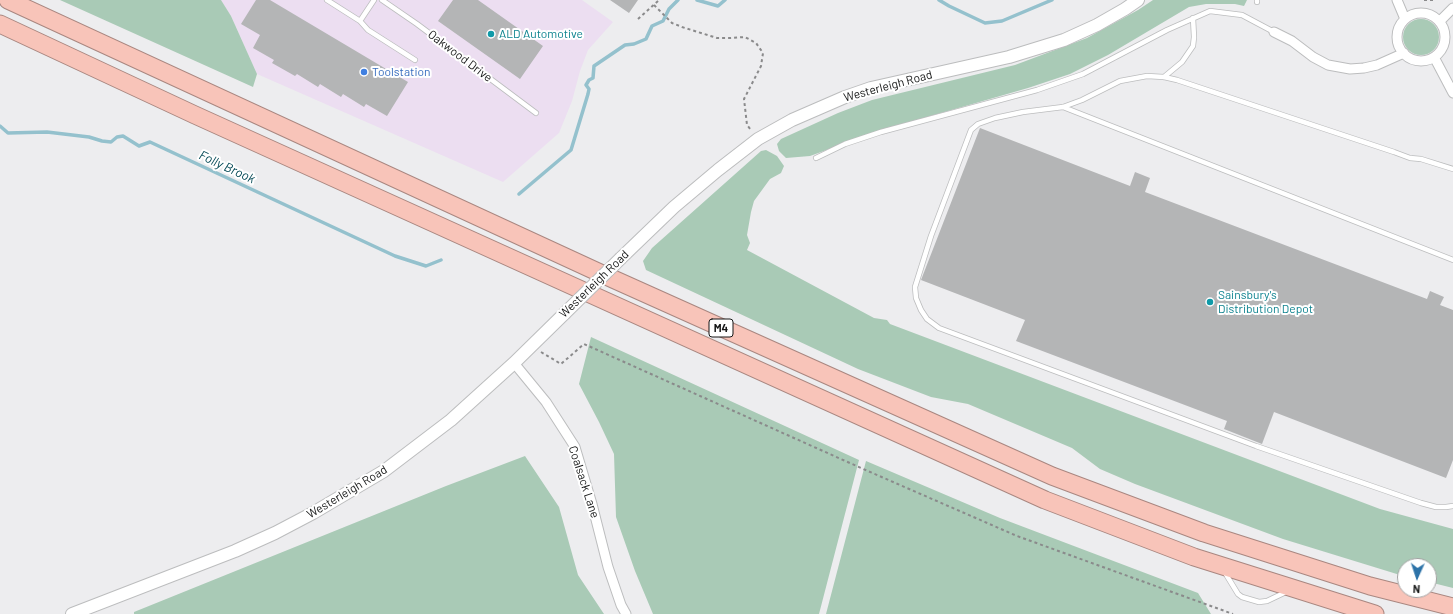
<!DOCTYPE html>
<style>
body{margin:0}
#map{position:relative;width:1453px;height:614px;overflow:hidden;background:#ededef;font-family:Barlow,sans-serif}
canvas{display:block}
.north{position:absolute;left:1397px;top:558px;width:40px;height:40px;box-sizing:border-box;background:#fff;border:1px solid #a2a2a2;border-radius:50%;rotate:183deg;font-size:11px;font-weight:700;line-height:16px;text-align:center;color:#161717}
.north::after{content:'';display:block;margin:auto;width:14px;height:18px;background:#2d73a8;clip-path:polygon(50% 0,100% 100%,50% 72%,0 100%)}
</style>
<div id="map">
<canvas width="1453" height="614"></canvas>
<div class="north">N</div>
</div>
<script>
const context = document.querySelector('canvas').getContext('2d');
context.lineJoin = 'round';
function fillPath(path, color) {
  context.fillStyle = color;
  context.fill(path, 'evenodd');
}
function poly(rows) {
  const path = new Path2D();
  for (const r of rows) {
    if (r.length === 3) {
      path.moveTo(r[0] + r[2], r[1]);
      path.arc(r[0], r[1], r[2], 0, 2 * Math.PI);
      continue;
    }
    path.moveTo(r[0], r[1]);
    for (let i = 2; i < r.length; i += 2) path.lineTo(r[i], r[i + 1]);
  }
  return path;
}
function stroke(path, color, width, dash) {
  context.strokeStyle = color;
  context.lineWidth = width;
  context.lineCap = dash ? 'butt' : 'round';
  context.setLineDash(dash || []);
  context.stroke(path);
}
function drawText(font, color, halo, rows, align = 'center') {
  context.font = font + ' Barlow,sans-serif';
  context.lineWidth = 4;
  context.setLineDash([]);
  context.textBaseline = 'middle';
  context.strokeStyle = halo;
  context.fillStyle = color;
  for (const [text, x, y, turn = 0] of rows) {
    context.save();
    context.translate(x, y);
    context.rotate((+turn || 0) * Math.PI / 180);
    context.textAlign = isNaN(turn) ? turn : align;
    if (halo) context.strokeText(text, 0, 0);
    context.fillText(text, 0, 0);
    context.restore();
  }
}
fillPath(poly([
 [221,0,582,0,613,22,588,50,580,71,572,101,559,133,503,182,257,74,231,16]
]), '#ecdef1');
fillPath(poly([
 [60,0,221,0,231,16,257,74,253,87],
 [1153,0,1247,0,1244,6,1235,4,1206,4,1189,7,1108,55,1070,74,1028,88,882,130,810,156,786,158,779,151,777,144,781,139,838,113,872,100,1015,65,1087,38,1138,10],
 [1421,37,18],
 [766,150,777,156,784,166,781,173,770,179,754,201,751,212,747,235,750,243,747,250,874,318,887,320,890,324,1380,509,1453,529,1453,588,1429,582,1429,566,1405,566,1405,576,1400,575,1283,539,1135,484,1100,469,1072,448,968,404,931,397,858,369,646,270,643,261,652,248,761,151],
 [591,337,859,460,819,614,653,614,635,571,616,517,614,454,599,422,579,384],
 [525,456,559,507,578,575,604,614,134,614,134,612,446,486],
 [866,461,1000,518,1198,593,1211,614,826,614]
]), '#a9cab6');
stroke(poly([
 [697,0,718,6,725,0],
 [939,0,949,6,985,23,1002,21,1052,0],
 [0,126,8,133,47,132,89,137,102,141,111,142,117,137,123,136,139,146,150,142,395,256,426,266,441,260],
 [519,194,571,150,588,94,589,89,586,85,589,80,593,78,594,66,625,45,634,44,646,39,652,26,663,21,669,9,678,0]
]), '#94c1cd', 3.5);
fillPath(poly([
 [256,0,270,0,408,82,387,116,366,104,364,107,343,94,341,97,320,84,318,87,297,74,295,76,272,63,274,60,253,48,260,35,241,24],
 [453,0,478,0,543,46,520,79,438,21],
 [610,0,638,0,629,13],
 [980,128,1130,186,1135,172,1150,178,1145,192,1427,299,1430,291,1444,297,1440,305,1453,310,1453,460,1446,478,1274,412,1262,444,1224,429,1227,421,1016,341,1025,320,921,280]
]), '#b4b5b6');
const service = poly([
 [327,0,360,21],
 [374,0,360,21,368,30,415,60],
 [382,0,417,24,536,113],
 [1257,2,1257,0],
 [1164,77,1182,62,1193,46,1194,37,1193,18],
 [1063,107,1453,260],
 [816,158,845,144,881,132,1037,90,1083,74,1167,30,1210,11,1242,15,1274,32],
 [1453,169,1421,159,1410,158,1394,152,1177,80,1164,77,1147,76,1120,81,1082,100,1063,107,1023,112,995,118,978,124,971,130,931,236,915,287,916,298,921,310,927,319,939,328,1256,446,1421,503,1436,507,1446,507,1453,506],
 [1224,571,1238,594,1242,597,1259,602,1267,601,1288,591]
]);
const minor = poly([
 [1397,0,1405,19],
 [1421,37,24],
 [1440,21,1453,8],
 [1274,32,1292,41,1313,57,1328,65,1350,69,1364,68,1377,65,1404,53],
 [1434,57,1453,93],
 [514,363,546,402,575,447,592,504,608,567,621,605,626,614]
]);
const tertiary = poly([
 [621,258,674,207,718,170,758,139,792,120,845,97,871,88,1009,57,1064,40,1097,25,1125,9,1138,0],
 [72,614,235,551,275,533,313,513,384,471,451,420,514,363,564,314]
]);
const motorway = poly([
 [8,0,613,279,1052,476,1204,533,1370,586,1453,607],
 [0,24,195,115,1045,500,1194,557,1375,614]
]);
stroke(service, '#bcbdbe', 6);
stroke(minor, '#bcbdbe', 11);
stroke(tertiary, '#bcbdbe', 14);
stroke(motorway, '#a98780', 19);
stroke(poly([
 [1424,0,1436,0],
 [654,5,672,23,682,27,717,38,731,38,745,37,756,43,763,53,761,66,744,99,747,125,751,130],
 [638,19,659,0],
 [541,352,561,364,584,344,861,468,1017,536,1233,614]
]), '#8a8a8b', 2, [3, 3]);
stroke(service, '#fff', 4.5);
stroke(minor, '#fff', 9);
stroke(tertiary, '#fff', 12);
stroke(motorway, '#f8c4b9', 17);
const tertiaryBridge = poly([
 [564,314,621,258]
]);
stroke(tertiaryBridge, '#bcbdbe', 14, []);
stroke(tertiaryBridge, '#fff', 12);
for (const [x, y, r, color] of [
 [491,34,4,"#0f9aa8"],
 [364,72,4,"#3f7fe0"],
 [1210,302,4,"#0f9aa8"]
]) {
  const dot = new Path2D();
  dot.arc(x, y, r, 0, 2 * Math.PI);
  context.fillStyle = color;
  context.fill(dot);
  stroke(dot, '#fff', 1.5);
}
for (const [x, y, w] of [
 [721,328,24]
]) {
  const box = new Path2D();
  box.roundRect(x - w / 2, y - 9, w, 18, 3);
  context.fillStyle = '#fff';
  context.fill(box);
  stroke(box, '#161717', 1);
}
drawText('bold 11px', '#161717', null, [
 ["M4",721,328]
]);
drawText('12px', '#0d838f', '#fff', [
 ["ALD Automotive",499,34],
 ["Sainsbury's",1218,295],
 ["Distribution Depot",1218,309]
], 'left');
drawText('12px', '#161717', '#fff', [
 ["Oakwood Drive",460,56,37],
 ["Westerleigh Road",888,86,-15],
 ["Westerleigh Road",594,284,-44],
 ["Coalsack Lane",584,482,72],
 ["Westerleigh Road",347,492,-31]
]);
drawText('12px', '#366cbe', '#fff', [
 ["Toolstation",372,72]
], 'left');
drawText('italic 13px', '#024754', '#fff', [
 ["Folly Brook",227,167,25]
]);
</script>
